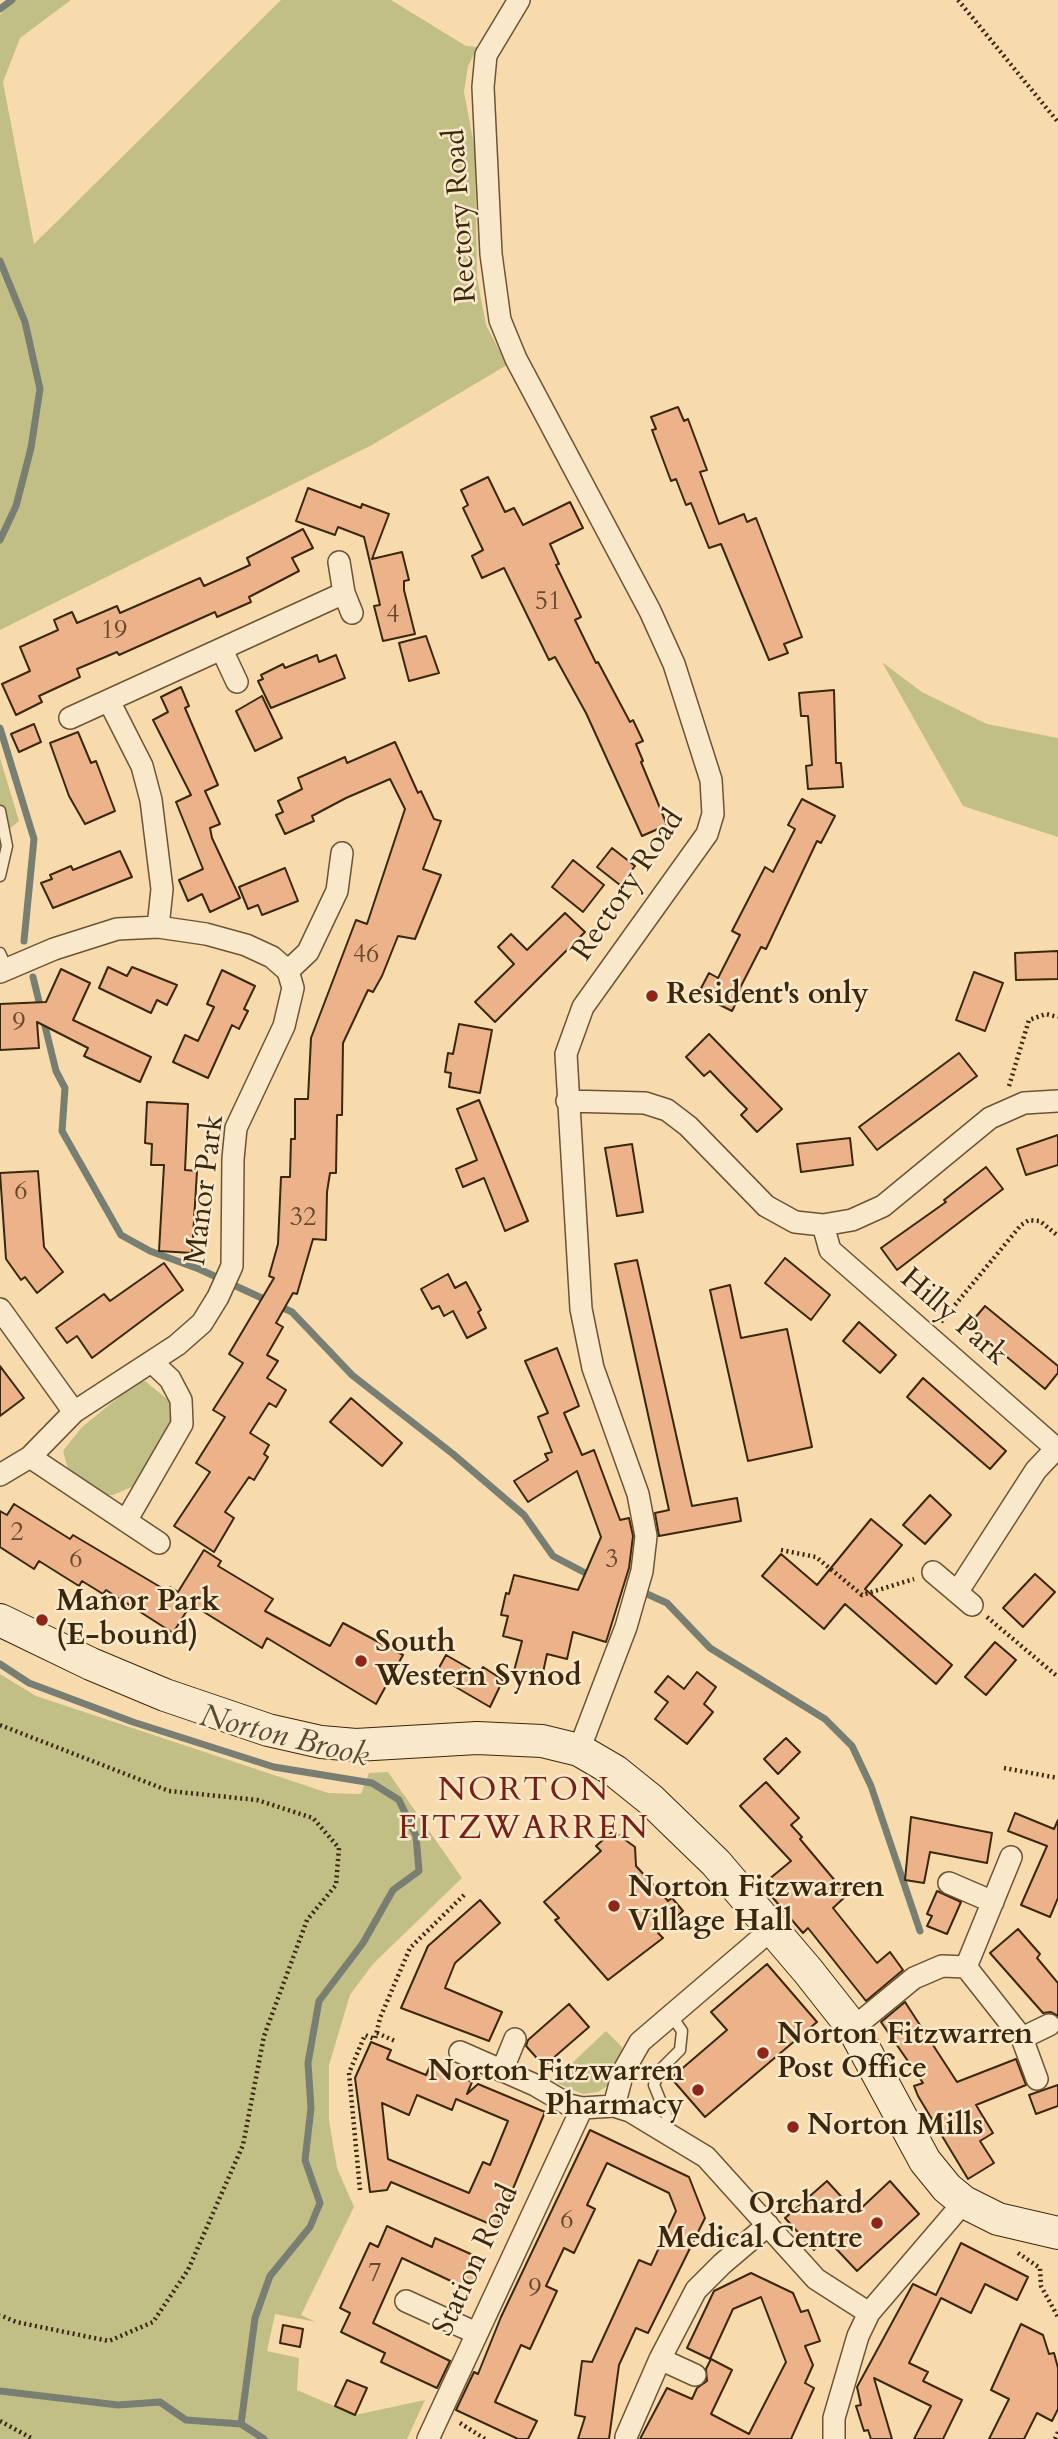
<!DOCTYPE html>
<style>
body{margin:0}
canvas{display:block;background:#f8dbad}
</style>
<canvas width="1058" height="2439"></canvas>
<script>
const context = document.querySelector('canvas').getContext('2d');
context.lineJoin = 'round';
function fillPath(path, color) {
  context.fillStyle = color;
  context.fill(path, 'evenodd');
}
function poly(rows) {
  const path = new Path2D();
  for (const r of rows) {
    path.moveTo(r[0], r[1]);
    for (let i = 2; i < r.length; i += 2) path.lineTo(r[i], r[i + 1]);
  }
  return path;
}
function stroke(path, color, width, dash) {
  context.strokeStyle = color;
  context.lineWidth = width;
  context.lineCap = dash ? 'butt' : 'round';
  context.setLineDash(dash || []);
  context.stroke(path);
}
function drawText(font, color, halo, rows, align = 'center') {
  context.font = font + ' Cardo,serif';
  context.lineWidth = 5;
  context.setLineDash([]);
  context.textBaseline = 'middle';
  context.strokeStyle = halo;
  context.fillStyle = color;
  for (const [text, x, y, turn = 0] of rows) {
    context.save();
    context.translate(x, y);
    context.rotate((+turn || 0) * Math.PI / 180);
    context.textAlign = isNaN(turn) ? turn : align;
    if (halo) context.strokeText(text, 0, 0);
    context.fillText(text, 0, 0);
    context.restore();
  }
}
fillPath(poly([
 [13,0,71,0,20,38,3,82,34,244,281,0,391,0,466,46,478,47,468,66,464,92,475,150,477,277,486,325,507,365,372,445,0,630,0,15],
 [882,662,922,692,987,724,1058,738,1058,837,963,806],
 [0,758,19,821,0,837],
 [145,1381,167,1399,172,1407,171,1420,134,1486,113,1495,103,1495,76,1478,68,1469,63,1451,82,1427,134,1385],
 [0,1674,36,1696,328,1793,361,1794,369,1773,388,1772,462,1878,373,1964,350,1995,329,2065,329,2120,337,2168,354,2207,301,2315,316,2322,275,2314,267,2351,299,2358,297,2390,355,2415,425,2400,407,2439,0,2439],
 [606,2031,622,2047,621,2058,610,2084,598,2092,583,2094,559,2084,555,2079]
]), '#c2bf86');
stroke(poly([
 [0,9,12,0],
 [0,261,25,322,40,389,31,448,16,506,0,540],
 [0,728,34,839,24,941],
 [33,977,56,1071,65,1088,62,1131,121,1235,150,1251,199,1269,292,1312,352,1375,453,1454,524,1515,553,1556,593,1577],
 [647,1594,667,1603,710,1648,825,1719,852,1746,871,1786,920,1931],
 [0,1664,29,1683,133,1722,274,1767,372,1783,399,1800,416,1836,419,1871,393,1890,363,1943,319,2001,308,2063,311,2108,305,2160,320,2203,310,2227,270,2276,255,2318,241,2424,264,2439],
 [0,2391,118,2405,160,2402,186,2420,241,2424]
]), '#787f72', 7);
const building = poly([
 [678,407,684,421,688,419,707,470,700,472,719,524,744,514,747,522,756,518,802,637,784,644,788,653,769,660,721,544,709,548,691,503,686,505,676,479,671,481,652,430,656,429,651,417,678,407],
 [488,477,505,512,514,508,523,525,570,502,583,528,550,544,559,564,556,565,581,617,575,620,596,663,598,662,630,722,633,720,643,741,636,744,643,761,641,762,667,825,642,836,586,713,555,657,549,660,504,568,482,578,472,556,483,550,463,508,468,505,461,490,488,477],
 [308,488,361,508,362,504,389,514,372,559,402,552,409,580,404,581,404,590,415,634,383,641,374,606,380,605,364,537,338,527,335,535,296,521,308,488],
 [303,529,313,548,292,558,299,571,249,597,251,602,217,617,215,612,119,655,117,652,77,669,80,677,39,696,42,702,16,715,2,684,30,671,20,647,58,630,54,620,72,612,77,623,117,606,120,613,200,578,204,586,250,565,247,558,303,529],
 [426,636,439,673,409,681,399,643,426,636],
 [317,655,319,662,336,655,345,678,271,708,258,681,263,679,261,675,283,664,285,668,317,655],
 [181,687,189,706,185,708,218,785,205,791,220,824,210,828,212,838,240,898,210,912,202,894,188,901,179,880,203,869,176,802,191,795,153,720,168,712,161,697,181,687],
 [834,690,836,763,841,763,843,787,808,789,806,766,812,765,808,716,801,716,799,693,834,690],
 [262,696,282,738,255,751,236,711,262,696],
 [34,724,41,742,19,752,11,734,34,724],
 [78,732,91,763,96,761,115,811,85,824,69,796,50,743,78,732],
 [395,742,418,793,421,791,434,819,441,821,423,869,441,875,415,939,398,936,382,976,373,992,368,990,343,1043,342,1115,337,1115,336,1173,330,1173,327,1192,326,1240,313,1239,297,1294,293,1293,276,1323,283,1327,267,1355,278,1361,267,1378,286,1390,276,1407,269,1403,250,1433,269,1445,264,1454,268,1457,254,1480,249,1477,225,1512,234,1518,214,1552,174,1526,210,1472,196,1463,225,1417,213,1410,243,1363,229,1354,274,1278,269,1276,278,1244,281,1177,290,1177,291,1139,295,1139,295,1099,308,1099,311,1038,356,920,367,924,405,809,390,779,346,798,312,816,314,821,285,834,276,815,283,812,278,801,302,789,298,778,345,757,347,763,395,742],
 [802,799,835,816,821,843,817,841,766,949,761,947,739,990,742,991,732,1011,698,994,709,973,718,978,740,935,732,931,765,867,773,872,795,829,788,825,802,799],
 [612,848,635,866,620,885,597,867,612,848],
 [120,851,132,877,53,908,41,883,52,879,50,875,71,866,73,870,120,851],
 [573,860,604,885,583,912,552,887,573,860],
 [285,868,298,901,262,915,258,905,248,909,239,887,285,868],
 [565,913,585,932,495,1022,475,1002,514,964,498,947,511,934,527,950,565,913],
 [1058,951,1058,979,1016,980,1015,953,1058,951],
 [108,967,127,976,132,967,177,985,167,1005,157,1000,151,1013,99,988,108,967],
 [61,969,90,983,73,1020,151,1057,140,1082,84,1056,88,1048,37,1022,39,1048,0,1050,0,1004,46,1002,61,969],
 [222,970,255,986,244,1009,248,1011,239,1029,232,1025,208,1078,173,1062,185,1035,198,1041,214,1007,207,1004,222,970],
 [974,972,1003,983,985,1031,956,1020,974,972],
 [459,1024,492,1030,480,1093,449,1087,451,1073,445,1072,448,1053,453,1054,459,1024],
 [709,1034,782,1109,757,1132,741,1115,747,1109,729,1091,710,1071,704,1076,686,1057,709,1034],
 [959,1053,977,1076,877,1150,859,1127,959,1053],
 [479,1100,528,1221,505,1231,484,1178,463,1187,456,1169,477,1160,457,1109,479,1100],
 [147,1102,188,1104,185,1170,197,1171,192,1253,159,1251,164,1165,151,1165,152,1144,145,1143,147,1102],
 [1058,1135,1058,1165,1026,1175,1017,1149,1058,1135],
 [850,1138,853,1165,801,1172,797,1144,850,1138],
 [632,1144,643,1212,617,1216,605,1148,632,1144],
 [986,1167,1003,1189,897,1270,881,1248,946,1202,944,1200,986,1167],
 [38,1171,44,1247,63,1272,37,1293,25,1277,21,1280,6,1259,0,1173,38,1171],
 [785,1258,830,1295,811,1320,765,1283,785,1258],
 [637,1260,692,1506,737,1498,741,1521,659,1536,655,1513,669,1510,615,1264,637,1260],
 [164,1263,183,1290,92,1358,77,1336,67,1343,56,1328,104,1294,110,1301,164,1263],
 [448,1274,455,1288,466,1282,481,1310,478,1312,486,1328,467,1338,453,1311,444,1316,439,1306,432,1309,421,1289,448,1274],
 [730,1285,741,1338,787,1329,812,1447,748,1461,710,1290,730,1285],
 [985,1306,1058,1366,1058,1373,1045,1389,969,1325,985,1306],
 [859,1322,896,1355,880,1373,843,1341,859,1322],
 [557,1348,579,1406,564,1413,582,1455,594,1450,620,1520,629,1518,633,1536,629,1568,606,1642,573,1632,567,1659,547,1654,542,1677,514,1671,522,1641,503,1636,508,1616,501,1615,506,1593,509,1594,514,1575,578,1590,601,1537,577,1471,528,1502,514,1481,548,1460,545,1454,552,1452,538,1417,548,1413,525,1361,557,1348],
 [0,1366,24,1398,0,1416,0,1366],
 [923,1378,1006,1451,990,1469,907,1397,923,1378],
 [351,1398,402,1443,382,1466,330,1422,351,1398],
 [930,1495,951,1515,925,1544,903,1525,930,1495],
 [14,1504,70,1539,73,1535,167,1591,170,1587,178,1592,204,1550,221,1561,218,1566,273,1599,265,1611,330,1646,343,1623,403,1655,376,1704,267,1638,262,1648,191,1604,173,1633,106,1590,103,1594,82,1581,79,1586,39,1561,34,1569,0,1547,0,1511,7,1515,14,1504],
 [871,1519,902,1545,865,1589,952,1665,936,1684,845,1604,824,1629,762,1576,781,1554,817,1585,871,1519],
 [1035,1574,1055,1592,1023,1627,1003,1608,1035,1574],
 [995,1642,1016,1660,986,1695,965,1677,995,1642],
 [446,1655,479,1674,483,1667,503,1680,490,1707,435,1675,446,1655],
 [697,1672,716,1687,704,1704,713,1712,687,1744,655,1719,668,1702,655,1692,668,1676,684,1689,697,1672],
 [786,1738,800,1752,778,1774,764,1759,786,1738],
 [766,1782,799,1818,791,1825,802,1837,800,1839,847,1895,833,1908,877,1963,890,1952,903,1970,866,2001,808,1928,803,1933,762,1885,791,1861,740,1806,766,1782],
 [1015,1813,1054,1829,1058,1820,1058,1898,1050,1917,1021,1905,1047,1846,1008,1831,1015,1813],
 [911,1817,992,1833,987,1863,930,1852,924,1883,905,1880,911,1817],
 [613,1831,635,1847,636,1866,668,1901,672,1898,683,1911,658,1933,663,1938,608,1980,555,1920,559,1918,544,1902,601,1851,596,1846,613,1831],
 [937,1891,961,1902,947,1934,927,1926,932,1916,927,1914,937,1891],
 [480,1900,500,1923,455,1963,445,1988,502,2012,489,2041,401,2008,428,1946,480,1900],
 [1018,1929,1040,1954,1037,1958,1058,1983,1058,2016,1051,2012,1043,2013,990,1953,1018,1929],
 [767,1964,817,2022,705,2117,671,2078,727,2030,711,2012,767,1964],
 [905,2002,957,2082,1016,2059,1026,2085,976,2105,993,2133,980,2141,994,2163,968,2179,918,2096,914,2086,923,2083,881,2022,905,2002],
 [569,2004,589,2027,544,2066,526,2046,528,2040,569,2004],
 [371,2042,391,2050,387,2059,426,2075,431,2064,472,2082,467,2094,478,2084,545,2112,497,2227,391,2182,387,2190,370,2192,355,2078,371,2042],
 [417,2095,452,2110,456,2099,508,2121,490,2165,483,2162,469,2193,388,2159,382,2103,409,2115,417,2095],
 [1058,2085,1058,2106,1036,2114,1029,2095,1058,2085],
 [590,2130,689,2177,705,2218,648,2333,636,2328,619,2365,609,2439,578,2439,585,2417,575,2415,582,2361,592,2362,639,2260,651,2265,676,2211,669,2193,607,2163,587,2205,595,2209,574,2253,564,2248,546,2286,557,2291,530,2349,521,2345,495,2402,537,2421,528,2439,518,2439,456,2410,474,2372,478,2374,501,2317,590,2130],
 [827,2181,856,2213,890,2181,919,2214,857,2271,827,2239,814,2250,785,2218,827,2181],
 [387,2226,432,2247,435,2238,484,2260,470,2290,402,2258,373,2323,450,2361,437,2388,381,2362,385,2353,341,2332,350,2313,340,2308,370,2243,378,2247,387,2226],
 [961,2243,1028,2277,1017,2300,985,2284,971,2313,941,2298,909,2363,928,2372,923,2381,962,2400,943,2439,914,2439,931,2406,874,2378,892,2439,871,2439,868,2430,864,2431,856,2406,861,2405,857,2387,913,2284,936,2295,961,2243],
 [751,2273,793,2293,801,2312,808,2310,820,2341,805,2346,813,2365,805,2383,814,2388,791,2439,640,2439,667,2388,692,2399,697,2388,707,2381,706,2369,711,2359,732,2370,711,2414,749,2434,786,2362,761,2297,733,2309,710,2359,687,2348,714,2291,751,2273],
 [1021,2324,1043,2335,1049,2354,1054,2353,1058,2368,1058,2409,1052,2421,1037,2413,1024,2439,989,2439,1009,2399,991,2390,1021,2324],
 [283,2325,303,2329,300,2347,280,2343,283,2325],
 [347,2380,367,2388,355,2415,335,2406,347,2380]
]);
fillPath(building, '#ecb38a');
stroke(building, '#3a270d', 2);
const lane = poly([
 [0,811,7,846,0,876],
 [0,953,7,969],
 [662,2130,668,2119,654,2085,660,2070,680,2050,682,2031,671,2015]
]);
const street = poly([
 [519,0,486,55,483,87,491,254,500,320,516,359,650,611,674,664,711,780,713,814,707,834,583,1007,566,1054,581,1309,593,1368,638,1494,646,1536,642,1571,626,1627,579,1750],
 [339,562,344,593,352,613],
 [222,650,237,682],
 [109,701,142,766,151,800,162,889,158,927],
 [70,718,344,593],
 [0,972,54,949,117,929,158,927,206,934,246,945,272,957,288,971],
 [567,1101,645,1103,667,1110,688,1126,766,1206,795,1222,823,1225,852,1220,883,1206,990,1118,1024,1103,1058,1101],
 [823,1225,830,1250,1058,1450],
 [0,1309,74,1412],
 [30,1457,159,1543],
 [0,1475,30,1457,74,1412,177,1345,202,1323,218,1297,232,1266,233,1159,236,1128,284,1026,293,988,288,971,308,952,337,891,342,853],
 [126,1521,182,1424,181,1400,170,1379,153,1363],
 [933,1572,972,1605],
 [958,1591,1036,1470,1056,1449],
 [949,1883,993,1902],
 [966,1967,1022,2038,1037,2079],
 [853,2028,914,1978,942,1966,966,1967,1011,1857],
 [1022,2038,1049,2025],
 [460,2052,535,2085,569,2105,582,2108,614,2106,630,2111,706,2157,816,2279,869,2313,964,2202],
 [502,2071,515,2039],
 [614,2106,623,2072,640,2042,772,1929],
 [406,2301,476,2333],
 [660,2359,695,2375],
 [626,2437,660,2359,696,2290,722,2264,768,2225],
 [428,2439,582,2108],
 [834,2439,834,2418,858,2336,869,2313]
]);
const secondary = poly([
 [0,1620,91,1664,165,1695,268,1730,321,1742,356,1745,477,1738,542,1741,579,1750,615,1771,651,1800,716,1863,808,1971,853,2028,925,2161,947,2188,964,2202,998,2219,1058,2233]
]);
stroke(lane, '#6a5435', 13);
stroke(street, '#6a5435', 24);
stroke(secondary, '#3a270d', 34);
stroke(poly([
 [958,0,1058,122],
 [1009,1086,1029,1020,1046,1014,1058,1017],
 [941,1322,1021,1225,1029,1220,1040,1221,1058,1236],
 [781,1550,816,1557,862,1595,914,1579],
 [987,1617,1058,1677],
 [0,1725,169,1791,257,1800,313,1818,339,1848,336,1885,307,1920,264,2036,243,2145,188,2270,153,2322,109,2341,16,2322,0,2315],
 [1004,1768,1058,1778],
 [377,2033,395,2041],
 [360,2190,349,2073,365,2035,375,2039,380,2018,410,1948,464,1895],
 [1018,2253,1040,2268,1041,2286,1058,2317],
 [0,2421,33,2439],
 [460,2423,485,2439],
 [1055,2439,1058,2432]
]), '#3a270d', 4.5, [2, 3.5]);
stroke(lane, '#fae8ca', 10);
stroke(street, '#fae8ca', 21);
stroke(secondary, '#fae8ca', 32);
for (const [x, y, r, color] of [
 [652,996,7,"#8f2418"],
 [42,1620,7,"#8f2418"],
 [361,1661,7,"#8f2418"],
 [614,1906,7,"#8f2418"],
 [763,2053,7,"#8f2418"],
 [698,2090,7,"#8f2418"],
 [793,2127,7,"#8f2418"],
 [877,2223,7,"#8f2418"]
]) {
  const dot = new Path2D();
  dot.arc(x, y, r, 0, 2 * Math.PI);
  context.fillStyle = color;
  context.fill(dot);
  stroke(dot, '#fae8ca', 2.5);
}
drawText('26px', '#664a2c', null, [
 ["51",548,603],
 ["4",393,616],
 ["19",114,632],
 ["46",366,956],
 ["9",19,1024],
 ["6",21,1193],
 ["32",303,1219],
 ["2",17,1534],
 ["6",76,1561],
 ["3",612,1561],
 ["6",567,2222],
 ["7",375,2275],
 ["9",535,2290]
]);
drawText('30px', '#3a270d', '#fae8ca', [
 ["Rectory Road",462,216,-94],
 ["Rectory Road",629,886,-56],
 ["Manor Park",206,1190,-83],
 ["Hilly Park",953,1318,41],
 ["Station Road",477,2261,-65]
]);
drawText('bold 30px', '#3a270d', '#fae8ca', [
 ["Resident's only",666,996],
 ["Manor Park",56,1603],
 ["(E-bound)",56,1637],
 ["South",375,1644],
 ["Western Synod",375,1678],
 ["Norton Fitzwarren",628,1889],
 ["Village Hall",628,1923],
 ["Norton Fitzwarren",777,2036],
 ["Post Office",777,2070],
 ["Norton Fitzwarren",684,2073,"right"],
 ["Pharmacy",684,2107,"right"],
 ["Norton Mills",807,2127],
 ["Orchard",863,2206,"right"],
 ["Medical Centre",863,2240,"right"]
], 'left');
drawText('italic 32px', '#544c37', '#fae8ca', [
 ["Norton Brook",284,1738,14]
]);
context.letterSpacing = '2px';
drawText('33px', '#7a1f14', '#fae8ca', [
 ["NORTON",524,1792],
 ["FITZWARREN",524,1830]
]);
context.letterSpacing = '0px';
</script>
